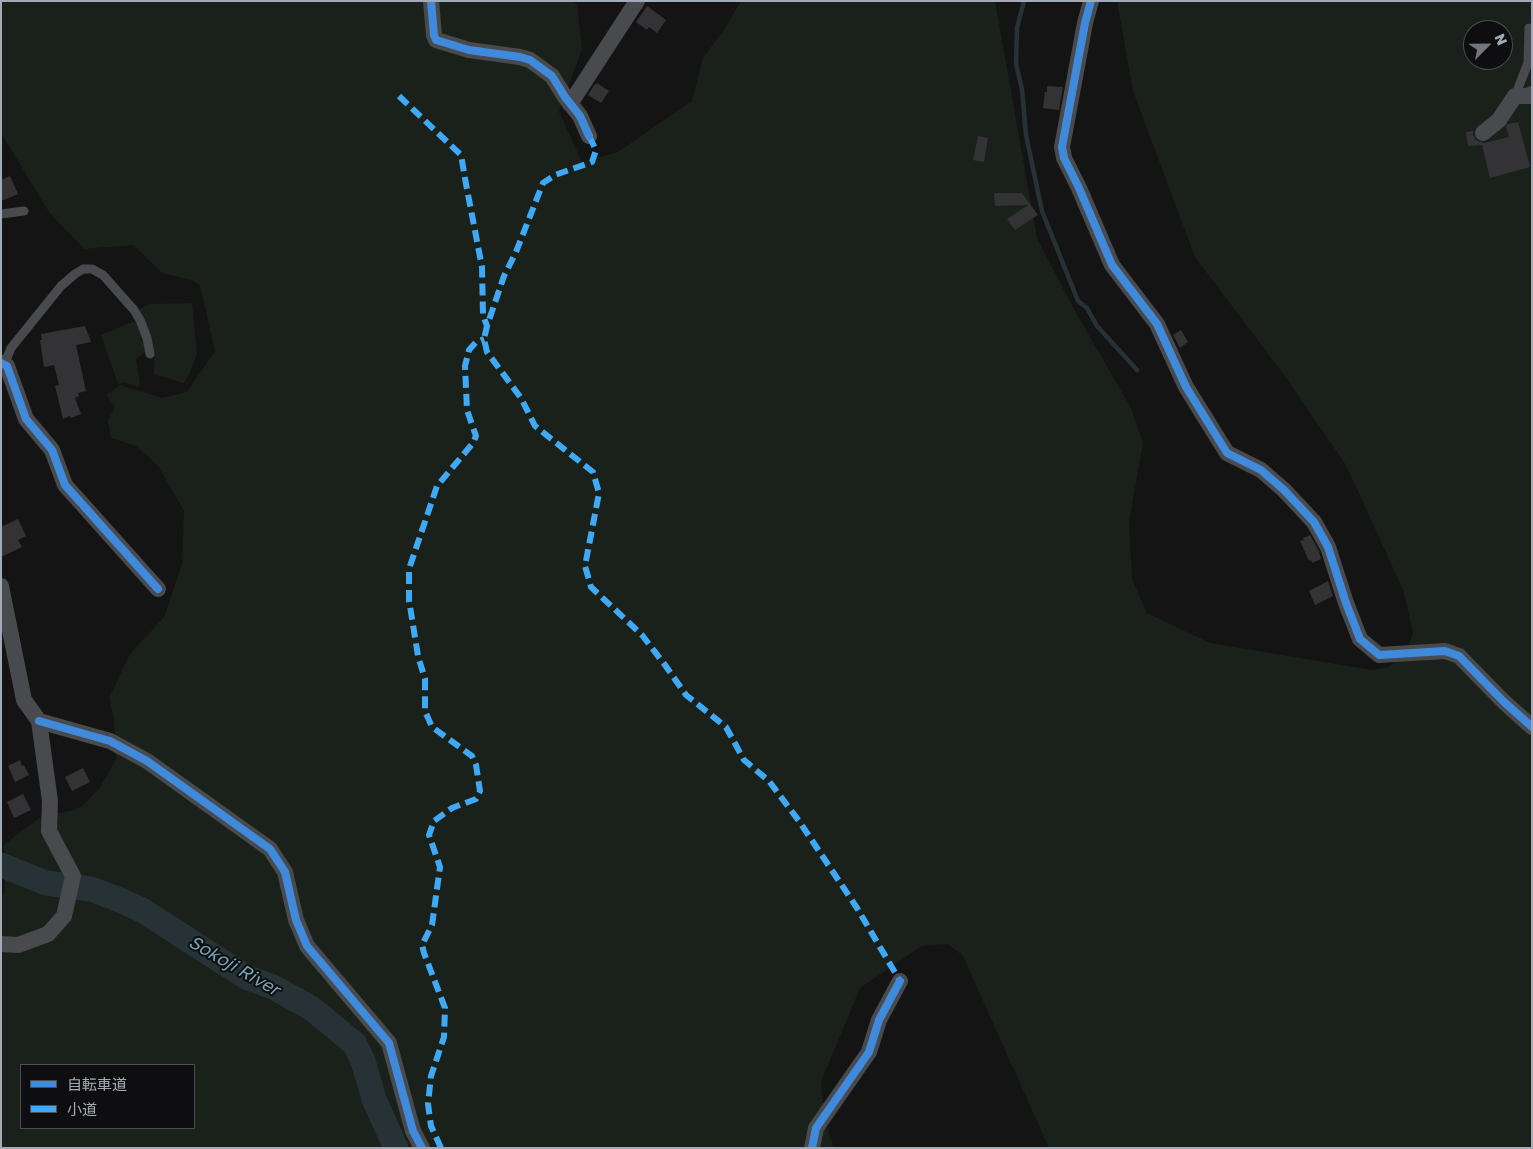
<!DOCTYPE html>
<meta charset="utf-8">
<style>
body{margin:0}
#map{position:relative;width:1533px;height:1149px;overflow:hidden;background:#141414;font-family:"Golos Text","Noto Sans JP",sans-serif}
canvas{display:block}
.frame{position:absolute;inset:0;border:2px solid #a3acb6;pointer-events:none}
.legend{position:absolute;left:20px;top:1064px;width:175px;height:65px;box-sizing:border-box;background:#0e0e10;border:1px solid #4a4d52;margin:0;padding:6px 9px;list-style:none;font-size:15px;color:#a3acb6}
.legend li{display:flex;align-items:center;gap:10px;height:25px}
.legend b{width:25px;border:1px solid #4a4d52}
.north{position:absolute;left:1463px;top:20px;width:50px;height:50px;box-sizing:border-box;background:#0e0e10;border:1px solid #4a4d52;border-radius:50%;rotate:67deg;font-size:14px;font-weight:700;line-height:20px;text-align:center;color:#a3acb6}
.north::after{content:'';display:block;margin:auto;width:18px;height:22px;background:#71777d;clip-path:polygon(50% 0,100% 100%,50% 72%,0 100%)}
</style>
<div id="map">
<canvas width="1533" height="1149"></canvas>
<div class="frame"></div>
<ul class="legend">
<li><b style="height:6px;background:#408adc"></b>自転車道</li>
<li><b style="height:6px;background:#3fa9f5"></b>小道</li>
</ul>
<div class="north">N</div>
</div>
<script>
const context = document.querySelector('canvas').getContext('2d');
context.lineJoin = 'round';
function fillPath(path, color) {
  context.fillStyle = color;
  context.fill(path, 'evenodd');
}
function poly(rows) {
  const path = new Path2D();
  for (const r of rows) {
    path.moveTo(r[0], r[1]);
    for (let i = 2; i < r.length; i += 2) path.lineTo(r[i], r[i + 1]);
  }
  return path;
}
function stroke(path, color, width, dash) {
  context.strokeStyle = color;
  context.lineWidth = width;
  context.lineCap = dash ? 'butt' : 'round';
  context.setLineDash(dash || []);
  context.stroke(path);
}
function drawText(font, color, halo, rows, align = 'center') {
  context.font = font + ' "Golos Text",sans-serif';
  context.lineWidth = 4;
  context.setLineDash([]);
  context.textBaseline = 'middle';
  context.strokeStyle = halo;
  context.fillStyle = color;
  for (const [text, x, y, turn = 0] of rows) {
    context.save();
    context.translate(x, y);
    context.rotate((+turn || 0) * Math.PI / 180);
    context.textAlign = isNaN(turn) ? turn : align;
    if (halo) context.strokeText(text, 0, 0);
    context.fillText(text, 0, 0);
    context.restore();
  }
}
fillPath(poly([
 [1,1,571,1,577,4,582,49,559,112,582,162,618,152,692,101,703,58,725,28,741,1,995,1,1037,238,1071,304,1131,408,1143,443,1129,522,1132,579,1147,613,1210,643,1371,670,1388,667,1405,655,1413,633,1404,592,1346,465,1284,375,1195,257,1133,91,1117,1,1532,1,1532,1148,1049,1148,963,956,948,944,922,946,860,988,821,1082,825,1121,834,1148,1,1148,1,896,5,891,4,845,43,815,71,811,82,806,99,789,104,780,116,759,114,718,109,698,130,654,164,617,182,564,184,511,158,466,136,446,111,438,108,421,115,406,106,395,120,385,162,398,187,392,215,351,200,285,191,280,162,273,133,245,84,249,49,212,1,133],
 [1473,30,1503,30,1503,60,1473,60],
 [21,1065,194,1065,194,1128,21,1128],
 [192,303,197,354,189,375,183,383,154,374,154,354,138,310,149,304],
 [137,320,142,331,145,350,145,352,136,359,140,384,138,387,124,382,118,384,101,335]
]), '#1a211a');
stroke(poly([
 [1024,1,1017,28,1016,64,1022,89,1026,135,1042,211,1078,301,1087,308,1097,326,1137,370]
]), '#263236', 4.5);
stroke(poly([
 [1,865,46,883,91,889,115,898,142,910,246,977,273,987,311,1008,355,1044,363,1061,374,1099,396,1148]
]), '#263236', 25);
fillPath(poly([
 [647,6,666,20,657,33,649,27,647,30,636,22],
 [597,83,609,91,601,103,588,95,595,84,596,85],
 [1047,86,1063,87,1059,110,1043,108,1045,92,1047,92],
 [1518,122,1530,167,1490,178,1482,145,1468,146,1466,132,1473,131,1473,135,1476,140,1480,142,1485,143,1509,137,1506,126,1508,124],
 [978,136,988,138,984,162,973,160],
 [10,176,18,194,1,201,1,180],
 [994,193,1022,193,1038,215,1015,230,1007,219,1028,205,995,206],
 [85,326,91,342,76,345,86,391,78,393,79,396,75,398,81,414,71,418,70,416,63,419,55,386,59,385,54,365,44,367,40,340,42,340,41,334],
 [1181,330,1188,342,1180,348,1173,335],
 [18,519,26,536,18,540,22,547,1,557,1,527],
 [1310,535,1319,551,1321,559,1312,563,1311,560,1309,561,1300,541,1304,540,1303,538],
 [1328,581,1333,596,1315,605,1309,591],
 [20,760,22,766,24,765,29,775,15,782,8,766],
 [83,768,90,782,72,791,65,777],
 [23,794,31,810,14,818,7,802]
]), '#333335');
stroke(poly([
 [1515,96,1528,63,1529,28],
 [1,214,24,211],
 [4,365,11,348,61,286,75,274,83,269,92,269,103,275,134,310,140,320,147,338,150,354]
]), '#484a4d', 9);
stroke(poly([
 [431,1,434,35,436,40,469,50,520,57,530,60,552,76,565,97,580,116,589,136],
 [1091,1,1085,23,1062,147,1064,158,1079,188,1112,265,1157,324,1186,387,1227,453,1261,470,1284,490,1314,522,1328,547,1346,603,1360,639,1379,655,1445,651,1459,656,1503,701,1532,727],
 [570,104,637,1],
 [1483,133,1499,120,1515,96,1528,96,1532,94],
 [1,363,7,366,26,419,52,450,65,485,158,589],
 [1,586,24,700,39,721,50,801,49,831,73,876,64,916,48,934,18,945,1,944],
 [39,721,110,741,147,761,270,849,285,872,296,920,307,946,389,1043,413,1131,422,1148],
 [812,1148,816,1128,869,1052,879,1020,900,981]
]), '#484a4d', 16);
stroke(poly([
 [399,96,461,155,466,184,482,267,483,315,487,326],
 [589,136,596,150,592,162,555,175,543,183,516,252,504,276,487,326,484,339,487,352,521,398,535,426,593,472,599,493,585,566,591,587,642,635,665,665,686,695,726,727,744,760,769,781,799,821,857,908,900,981],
 [441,1148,431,1126,428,1104,431,1076,444,1037,445,1008,424,953,422,945,432,925,440,867,429,835,434,821,452,808,476,799,480,791,476,765,472,756,432,727,425,711,425,679,418,656,409,600,409,569,437,486,473,443,476,436,467,410,465,366,469,350,476,342,484,339]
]), '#3fa9f5', 6, [12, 6]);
stroke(poly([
 [431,1,434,35,436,40,469,50,520,57,530,60,552,76,565,97,580,116,589,136],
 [1091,1,1085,23,1062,147,1064,158,1079,188,1112,265,1157,324,1186,387,1227,453,1261,470,1284,490,1314,522,1328,547,1346,603,1360,639,1379,655,1445,651,1459,656,1503,701,1532,727],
 [1,363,7,366,26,419,52,450,65,485,158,589],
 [39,721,110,741,147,761,270,849,285,872,296,920,307,946,389,1043,413,1131,422,1148],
 [812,1148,816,1128,869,1052,879,1020,900,981]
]), '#408adc', 8);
drawText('italic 18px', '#77a3b5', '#0e0e10', [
 ["Sokoji River",234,966,30]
]);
</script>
